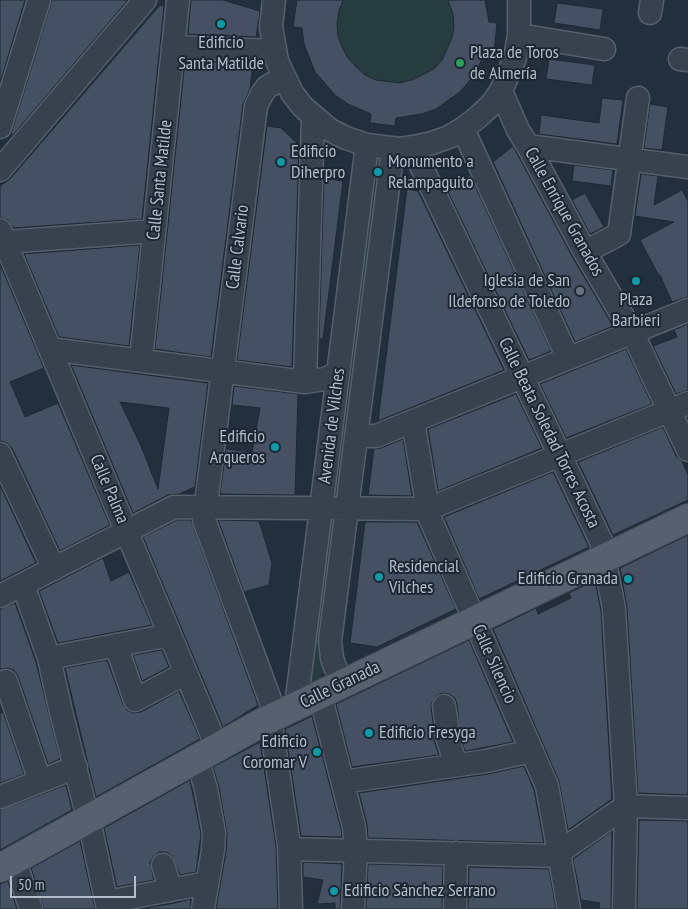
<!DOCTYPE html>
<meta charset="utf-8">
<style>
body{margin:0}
#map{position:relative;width:688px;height:909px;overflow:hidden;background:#242f3e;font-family:"PT Sans Narrow",sans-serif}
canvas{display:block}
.scale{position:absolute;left:10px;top:876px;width:126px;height:22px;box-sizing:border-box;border:2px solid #b4bcc9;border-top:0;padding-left:6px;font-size:15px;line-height:18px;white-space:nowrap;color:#b4bcc9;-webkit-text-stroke:4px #1d2633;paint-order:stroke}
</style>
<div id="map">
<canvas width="688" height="909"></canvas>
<div class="scale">50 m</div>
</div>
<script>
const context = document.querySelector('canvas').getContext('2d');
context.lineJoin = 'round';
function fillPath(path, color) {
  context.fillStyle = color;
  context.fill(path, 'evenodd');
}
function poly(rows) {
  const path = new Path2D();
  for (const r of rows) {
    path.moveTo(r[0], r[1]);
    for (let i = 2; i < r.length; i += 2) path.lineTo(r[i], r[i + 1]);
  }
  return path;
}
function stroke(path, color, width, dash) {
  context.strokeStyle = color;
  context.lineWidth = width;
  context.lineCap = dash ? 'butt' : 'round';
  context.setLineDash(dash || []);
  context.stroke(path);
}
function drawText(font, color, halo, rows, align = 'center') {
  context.font = font + ' "PT Sans Narrow",sans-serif';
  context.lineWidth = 4;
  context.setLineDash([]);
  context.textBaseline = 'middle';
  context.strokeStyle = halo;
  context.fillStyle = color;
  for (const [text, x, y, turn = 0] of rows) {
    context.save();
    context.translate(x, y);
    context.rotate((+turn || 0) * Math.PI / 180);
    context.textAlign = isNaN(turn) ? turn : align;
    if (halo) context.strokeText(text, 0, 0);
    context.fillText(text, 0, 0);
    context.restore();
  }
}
fillPath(poly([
 [297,0,485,0,489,21,497,23,494,53,485,52,479,66,471,79,461,91,436,109,422,114,397,118,395,126,370,123,371,114,348,104,335,95,315,72,304,44,302,28,293,27],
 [367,184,384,186,321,680,311,687,304,678]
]), '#263c3f');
const building = poly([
 [0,0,25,0,1,80,0,80,0,0],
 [52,0,128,0,13,135,11,134,52,0],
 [191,0,223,0,260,11,256,37,188,34,191,0],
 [297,0,343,0,339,11,337,23,338,36,342,47,348,58,356,67,365,75,376,80,400,83,412,80,434,69,442,60,452,38,454,26,453,14,448,0,485,0,489,22,497,23,494,53,485,52,479,66,471,79,461,91,436,109,422,114,396,118,395,126,370,123,371,114,348,104,335,95,315,72,304,44,302,28,293,27,297,0],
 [557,3,603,9,600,30,554,23,557,3],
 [160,5,164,6,142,219,13,228,8,220,0,217,0,186,10,179,160,5],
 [549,59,595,65,592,85,546,79,549,59],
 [185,61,253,63,250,89,243,104,211,357,155,349,185,61],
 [602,98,623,100,617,144,539,134,541,115,599,123,602,98],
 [650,104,668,107,662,150,644,148,650,104],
 [267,126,281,128,299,145,292,367,237,360,267,126],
 [513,146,573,258,613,326,575,342,493,162,513,146],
 [574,165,613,170,611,186,572,181,574,165],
 [641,174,658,176,654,205,682,190,688,201,688,297,672,302,660,275,659,276,640,240,674,222,635,216,641,174],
 [470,175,551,351,529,360,448,192,470,175],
 [324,178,343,181,323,339,319,339,324,178],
 [407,189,418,191,504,370,378,421,407,189],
 [585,193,604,227,590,234,572,200,585,193],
 [140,245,129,346,59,337,24,254,140,245],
 [0,264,44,368,10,382,25,417,58,403,110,525,60,551,12,448,7,443,0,441,0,264],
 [688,324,688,390,676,394,653,346,677,337,674,330,688,324],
 [626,349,652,404,566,438,540,384,626,349],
 [71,365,208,383,195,487,179,494,168,495,133,513,71,365],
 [120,402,169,408,158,489,141,446,120,402],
 [234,386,298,394,295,495,220,494,226,449,252,452,260,408,232,405,234,386],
 [516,394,542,448,438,491,428,429,516,394],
 [663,427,676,456,682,461,688,475,688,500,613,535,578,462,663,427],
 [403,439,412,496,368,495,374,449,381,448,403,439],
 [553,472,589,547,479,599,444,517,553,472],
 [0,485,36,563,0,581,0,485],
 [177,520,191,520,258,705,223,727,143,537,177,520],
 [218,520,259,521,272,563,269,585,244,592,218,520],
 [365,522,417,522,456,609,377,647,350,643,365,522],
 [688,535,688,795,638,793,627,608,620,568,688,535],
 [103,558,111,581,129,572,152,625,58,643,39,591,103,558],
 [595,580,601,611,612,799,568,830,559,781,493,629,536,608,538,614,571,598,569,593,595,580],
 [15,603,36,662,60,759,48,764,18,676,14,670,8,668,0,669,0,609,15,603],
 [469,640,513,742,465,751,460,736,457,704,455,698,449,694,442,693,436,696,432,702,431,707,434,729,433,738,439,755,352,767,336,704,469,640],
 [162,650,169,667,142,681,133,655,162,650],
 [107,660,123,704,127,710,133,713,141,712,179,691,200,739,96,797,65,668,107,660],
 [3,712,24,774,0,783,0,713,3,712],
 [312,716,341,829,342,837,301,836,285,729,312,716],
 [260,742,276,846,278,909,216,909,226,852,227,834,219,787,213,767,260,742],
 [524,766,534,790,544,843,368,838,367,824,359,793,488,774,524,766],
 [190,780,201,834,196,872,180,875,172,856,166,852,159,852,153,857,150,863,154,880,117,887,104,828,190,780],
 [66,785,72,810,0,850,0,810,66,785],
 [639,820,688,821,688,909,637,909,639,820],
 [612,831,611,909,599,909,600,903,581,900,573,859,612,831],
 [80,841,95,909,44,909,31,868,80,841],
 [303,862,342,864,340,909,335,909,335,903,317,904,323,880,303,877,303,862],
 [368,864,443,866,442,909,366,909,368,864],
 [469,867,549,869,556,909,468,909,469,867],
 [8,881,17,909,0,909,0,884,8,881],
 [191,899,190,909,140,909,175,903,191,899]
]);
fillPath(building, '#455162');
stroke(building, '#1f2835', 1);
const minor = poly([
 [274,0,271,27,277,61,292,93,303,107,330,130,346,138,367,145,398,149,415,147,432,143,449,137,464,128,478,117,491,105,501,91,515,58,519,35,519,0],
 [650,13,652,0],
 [519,35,604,49],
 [173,47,275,51],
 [680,59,688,60],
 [501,91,518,130,528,146,585,252,632,332,688,450],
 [0,127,39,0],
 [463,129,568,358],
 [528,146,688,167],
 [412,147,601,541,614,609,626,806,624,909],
 [0,170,145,0],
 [0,230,217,747],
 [5,242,154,231],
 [585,252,619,234,638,98],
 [50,349,305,382,325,379,338,373],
 [141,360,178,0],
 [305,382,313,117],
 [413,421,429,516,547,786,569,909],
 [356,436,376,436,688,310],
 [0,454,54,569],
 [23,585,49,658,61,712,92,834,108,909],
 [0,596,174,507,428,509,688,403],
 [116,645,135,700,186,673],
 [49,658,170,635],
 [344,683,335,667,332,658,330,641,393,148],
 [0,684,6,681,40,781],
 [320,694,354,827,356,850,353,909],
 [296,706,367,145],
 [444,706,448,733,446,734,456,765],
 [276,716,204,520,256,106,262,94,267,87,283,78],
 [270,718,289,845,291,909],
 [197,758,206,789,214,833,213,850,203,909],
 [343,782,486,761,532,751],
 [0,797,76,767],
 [289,849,554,856,626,806,688,808],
 [15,861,31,909],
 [163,865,171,890],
 [107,902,207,883],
 [455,909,456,853]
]);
const major = poly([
 [0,868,263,722,688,518]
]);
stroke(minor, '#565f6c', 25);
stroke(major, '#414a57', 30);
stroke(minor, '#38414e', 22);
stroke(major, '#56606e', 28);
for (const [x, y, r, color] of [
 [221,24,5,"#0f9aa8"],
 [460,63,5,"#2e9e5b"],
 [281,162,5,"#0f9aa8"],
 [378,172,5,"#0f9aa8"],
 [636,281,5,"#0f9aa8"],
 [580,291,5,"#6b7280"],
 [275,447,5,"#0f9aa8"],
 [379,577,5,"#0f9aa8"],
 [628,579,5,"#0f9aa8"],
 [369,733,5,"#0f9aa8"],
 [317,752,5,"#0f9aa8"],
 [334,891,5,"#0f9aa8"]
]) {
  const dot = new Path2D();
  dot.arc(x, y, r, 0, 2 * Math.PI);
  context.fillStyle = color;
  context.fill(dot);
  stroke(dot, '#1d2633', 2);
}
drawText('18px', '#b4bcc9', '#1d2633', [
 ["Edificio",221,43,"center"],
 ["Santa Matilde",221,64,"center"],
 ["Plaza de Toros",470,53],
 ["de Almería",470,74],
 ["Edificio",291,152],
 ["Diherpro",291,173],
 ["Monumento a",388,162],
 ["Relampaguito",388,183],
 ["Iglesia de San",570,281,"right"],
 ["Ildefonso de Toledo",570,302,"right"],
 ["Plaza",636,300,"center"],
 ["Barbieri",636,321,"center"],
 ["Edificio",265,437,"right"],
 ["Arqueros",265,458,"right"],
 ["Residencial",389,567],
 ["Vilches",389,588],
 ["Edificio Granada",618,579,"right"],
 ["Edificio Fresyga",379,733],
 ["Edificio",307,742,"right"],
 ["Coromar V",307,763,"right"],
 ["Edificio Sánchez Serrano",344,891]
], 'left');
drawText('18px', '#b4bcc9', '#1d2633', [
 ["Calle Santa Matilde",160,180,-84],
 ["Calle Enrique Granados",564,212,61],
 ["Calle Calvario",238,247,-83],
 ["Avenida de Vilches",332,426,-83],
 ["Calle Beata Soledad Torres Acosta",549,433,64],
 ["Calle Palma",109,489,67],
 ["Calle Silencio",494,664,66],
 ["Calle Granada",340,685,-26]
]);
</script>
